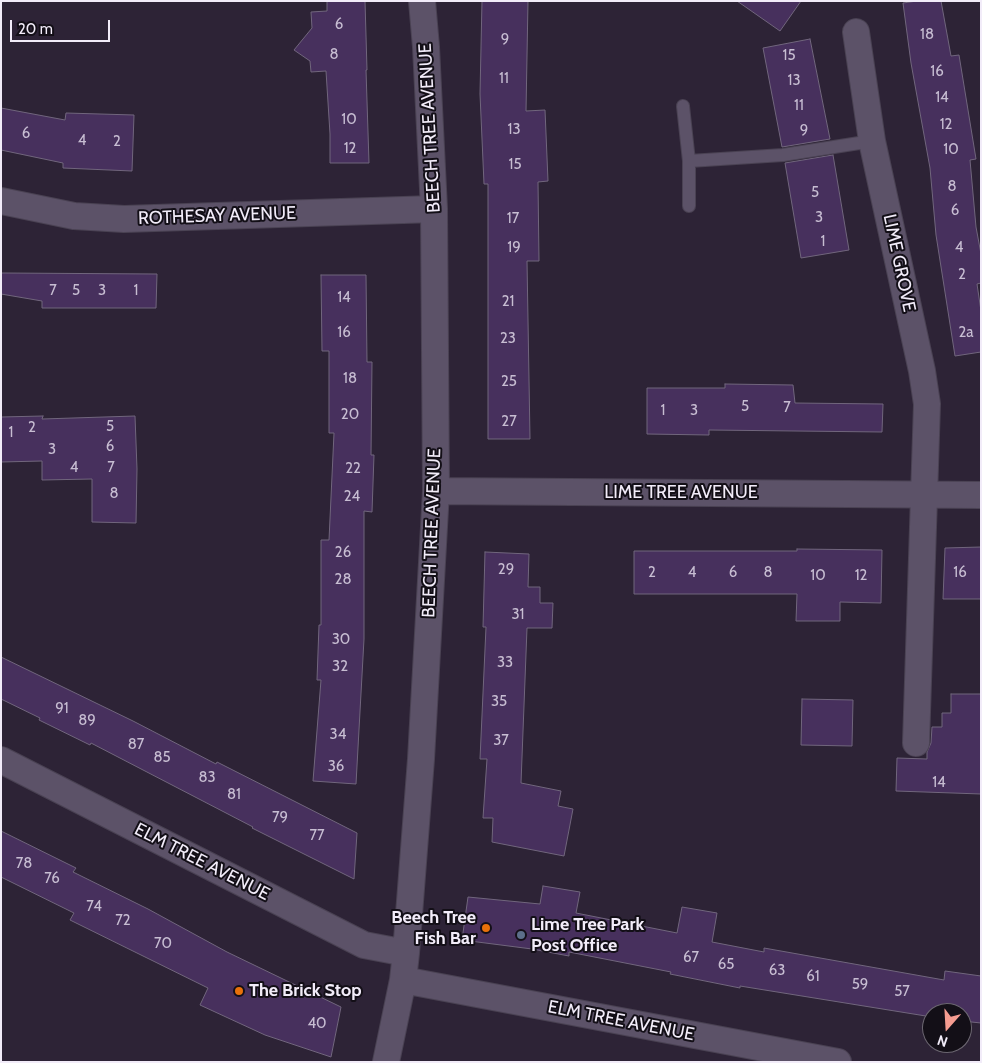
<!DOCTYPE html>
<style>
body{margin:0}
#map{position:relative;width:982px;height:1063px;overflow:hidden;background:#2d2336;font-family:Cabin,sans-serif}
canvas{display:block}
.frame{position:absolute;inset:0;border:2px solid #f2ecf9;pointer-events:none}
.north{position:absolute;left:922px;top:1003px;width:50px;height:50px;box-sizing:border-box;background:#130f17;border:1px solid #6c6771;border-radius:50%;rotate:199deg;font-size:14px;font-weight:700;line-height:20px;text-align:center;color:#f2ecf9}
.north::after{content:'';display:block;margin:auto;width:18px;height:22px;background:#f59c91;clip-path:polygon(50% 0,100% 100%,50% 72%,0 100%)}
.scale{position:absolute;left:10px;top:20px;width:100px;height:22px;box-sizing:border-box;border:2px solid #f2ecf9;border-top:0;padding-left:6px;font-size:15px;line-height:18px;white-space:nowrap;color:#f2ecf9;-webkit-text-stroke:4px #130f17;paint-order:stroke}
</style>
<div id="map">
<canvas width="982" height="1063"></canvas>
<div class="frame"></div>
<div class="north">N</div>
<div class="scale">20 m</div>
</div>
<script>
const context = document.querySelector('canvas').getContext('2d');
context.lineJoin = 'round';
function fillPath(path, color) {
  context.fillStyle = color;
  context.fill(path, 'evenodd');
}
function poly(rows) {
  const path = new Path2D();
  for (const r of rows) {
    path.moveTo(r[0], r[1]);
    for (let i = 2; i < r.length; i += 2) path.lineTo(r[i], r[i + 1]);
  }
  return path;
}
function stroke(path, color, width, dash) {
  context.strokeStyle = color;
  context.lineWidth = width;
  context.lineCap = dash ? 'butt' : 'round';
  context.setLineDash(dash || []);
  context.stroke(path);
}
function drawText(font, color, halo, rows, align = 'center') {
  context.font = font + ' Cabin,sans-serif';
  context.lineWidth = 4;
  context.setLineDash([]);
  context.textBaseline = 'middle';
  context.strokeStyle = halo;
  context.fillStyle = color;
  for (const [text, x, y, turn = 0] of rows) {
    context.save();
    context.translate(x, y);
    context.rotate((+turn || 0) * Math.PI / 180);
    context.textAlign = isNaN(turn) ? turn : align;
    if (halo) context.strokeText(text, 0, 0);
    context.fillText(text, 0, 0);
    context.restore();
  }
}
const building = poly([
 [327,1,365,1,367,70,366,70,369,163,330,163,330,134,326,71,311,72,310,61,294,50,312,28,311,12,327,11,327,1],
 [482,1,528,1,526,111,545,110,548,181,538,182,539,261,527,261,530,439,488,439,488,184,484,184,480,94,482,1],
 [737,1,801,1,780,31,737,1],
 [917,1,941,1,951,56,959,55,976,159,970,160,976,227,981,254,981,283,977,284,981,311,981,352,955,356,936,235,930,168,911,63,903,3,917,1],
 [810,39,830,139,782,147,763,48,810,39],
 [1,108,65,120,66,113,134,115,132,171,63,168,63,163,1,150,1,108],
 [833,155,849,250,801,258,785,163,833,155],
 [1,273,157,274,156,308,42,308,42,301,1,294,1,273],
 [321,275,366,275,367,362,372,362,371,455,374,455,372,512,364,511,364,639,356,784,313,781,321,680,317,680,319,625,321,625,321,540,329,540,334,433,329,433,329,351,322,351,321,275],
 [725,384,793,385,795,403,883,404,882,432,709,430,709,435,647,434,647,388,725,388,725,384],
 [43,416,42,419,135,416,137,469,136,523,92,522,92,479,42,480,42,461,1,462,1,417,43,416],
 [981,547,981,599,943,599,945,548,981,547],
 [797,549,882,550,881,603,840,602,840,621,796,621,797,594,634,594,634,551,797,551,797,549],
 [485,552,529,554,528,587,540,587,540,603,553,603,552,628,527,628,521,783,561,791,558,806,573,809,564,856,492,842,493,818,483,818,487,759,480,759,486,627,483,627,485,552],
 [1,657,133,721,216,764,217,762,357,833,354,879,252,828,253,827,91,743,90,745,39,720,40,718,1,699,1,657],
 [951,694,981,694,981,794,896,791,897,758,927,759,927,752,931,743,932,727,942,727,942,713,951,713,951,694],
 [802,699,853,700,852,746,801,745,802,699],
 [1,831,76,868,73,872,148,909,227,952,341,1007,331,1057,265,1035,200,1005,208,988,70,920,74,913,1,877,1,831],
 [543,886,580,892,576,913,677,933,682,907,717,913,712,942,764,952,764,948,944,980,945,971,981,976,981,1023,962,1021,962,1013,932,1013,932,1017,740,986,740,988,670,974,671,972,569,952,569,956,532,949,462,940,468,897,540,904,543,886]
]);
fillPath(building, '#47305d');
stroke(building, '#71667d', 1);
const lane = poly([
 [683,106,689,161,689,206],
 [689,161,783,155,872,141]
]);
const street = poly([
 [856,32,872,141,922,371,927,404,916,743],
 [1,201,74,216,124,219,434,209],
 [436,491,981,495],
 [1,760,364,945,406,953],
 [403,980,838,1062],
 [386,1062,403,980,406,953,421,759,436,491,434,209,426,47,422,1]
]);
stroke(lane, '#4a4253', 14);
stroke(street, '#4a4253', 28);
stroke(lane, '#5c5268', 12);
stroke(street, '#5c5268', 26);
for (const [x, y, r, color] of [
 [486,928,5,"#e8710a"],
 [521,935,5,"#5c6f8a"],
 [239,991,5,"#e8710a"]
]) {
  const dot = new Path2D();
  dot.arc(x, y, r, 0, 2 * Math.PI);
  context.fillStyle = color;
  context.fill(dot);
  stroke(dot, '#130f17', 2);
}
drawText('15px', '#c7bdd2', null, [
 ["6",339,25],
 ["18",927,35],
 ["9",505,40],
 ["8",334,55],
 ["15",789,56],
 ["16",937,72],
 ["11",504,79],
 ["13",794,81],
 ["14",942,98],
 ["11",799,106],
 ["10",349,120],
 ["12",946,125],
 ["13",514,130],
 ["9",804,131],
 ["6",26,134],
 ["4",82,141],
 ["2",117,142],
 ["12",350,149],
 ["10",951,150],
 ["15",515,165],
 ["8",952,187],
 ["5",815,193],
 ["6",955,211],
 ["3",819,218],
 ["17",513,219],
 ["1",823,242],
 ["19",514,248],
 ["4",959,248],
 ["2",962,275],
 ["7",53,291],
 ["5",76,291],
 ["3",102,291],
 ["1",136,291],
 ["14",344,298],
 ["21",508,302],
 ["16",344,333],
 ["2a",966,333],
 ["23",508,339],
 ["18",350,379],
 ["25",509,382],
 ["5",745,407],
 ["7",787,408],
 ["1",663,411],
 ["3",694,411],
 ["20",350,415],
 ["27",509,422],
 ["5",110,427],
 ["2",32,428],
 ["1",11,433],
 ["6",110,447],
 ["3",52,450],
 ["4",74,468],
 ["7",111,468],
 ["22",353,469],
 ["8",114,494],
 ["24",352,497],
 ["26",343,553],
 ["29",506,570],
 ["2",652,573],
 ["4",692,573],
 ["6",733,573],
 ["8",768,573],
 ["16",960,573],
 ["10",818,576],
 ["12",861,576],
 ["28",343,580],
 ["31",518,615],
 ["30",341,640],
 ["33",505,663],
 ["32",340,667],
 ["35",499,702],
 ["91",62,709],
 ["89",87,721],
 ["34",338,735],
 ["37",501,741],
 ["87",136,745],
 ["85",162,758],
 ["36",336,767],
 ["83",207,778],
 ["14",939,783],
 ["81",234,795],
 ["79",280,818],
 ["77",317,836],
 ["78",24,864],
 ["76",52,879],
 ["74",94,907],
 ["72",123,921],
 ["70",163,944],
 ["67",691,958],
 ["65",726,965],
 ["63",777,971],
 ["61",813,977],
 ["59",860,985],
 ["57",902,992],
 ["40",317,1024]
]);
drawText('18px', '#f2ecf9', '#130f17', [
 ["BEECH TREE AVENUE",430,128,-93],
 ["ROTHESAY AVENUE",217,216,-2],
 ["LIME GROVE",899,263,78],
 ["LIME TREE AVENUE",681,493],
 ["BEECH TREE AVENUE",432,533,-88],
 ["ELM TREE AVENUE",202,862,27],
 ["ELM TREE AVENUE",621,1021,11]
]);
drawText('bold 18px', '#f2ecf9', '#130f17', [
 ["Beech Tree",476,918,"right"],
 ["Fish Bar",476,939,"right"],
 ["Lime Tree Park",531,925],
 ["Post Office",531,946],
 ["The Brick Stop",249,991]
], 'left');
</script>
